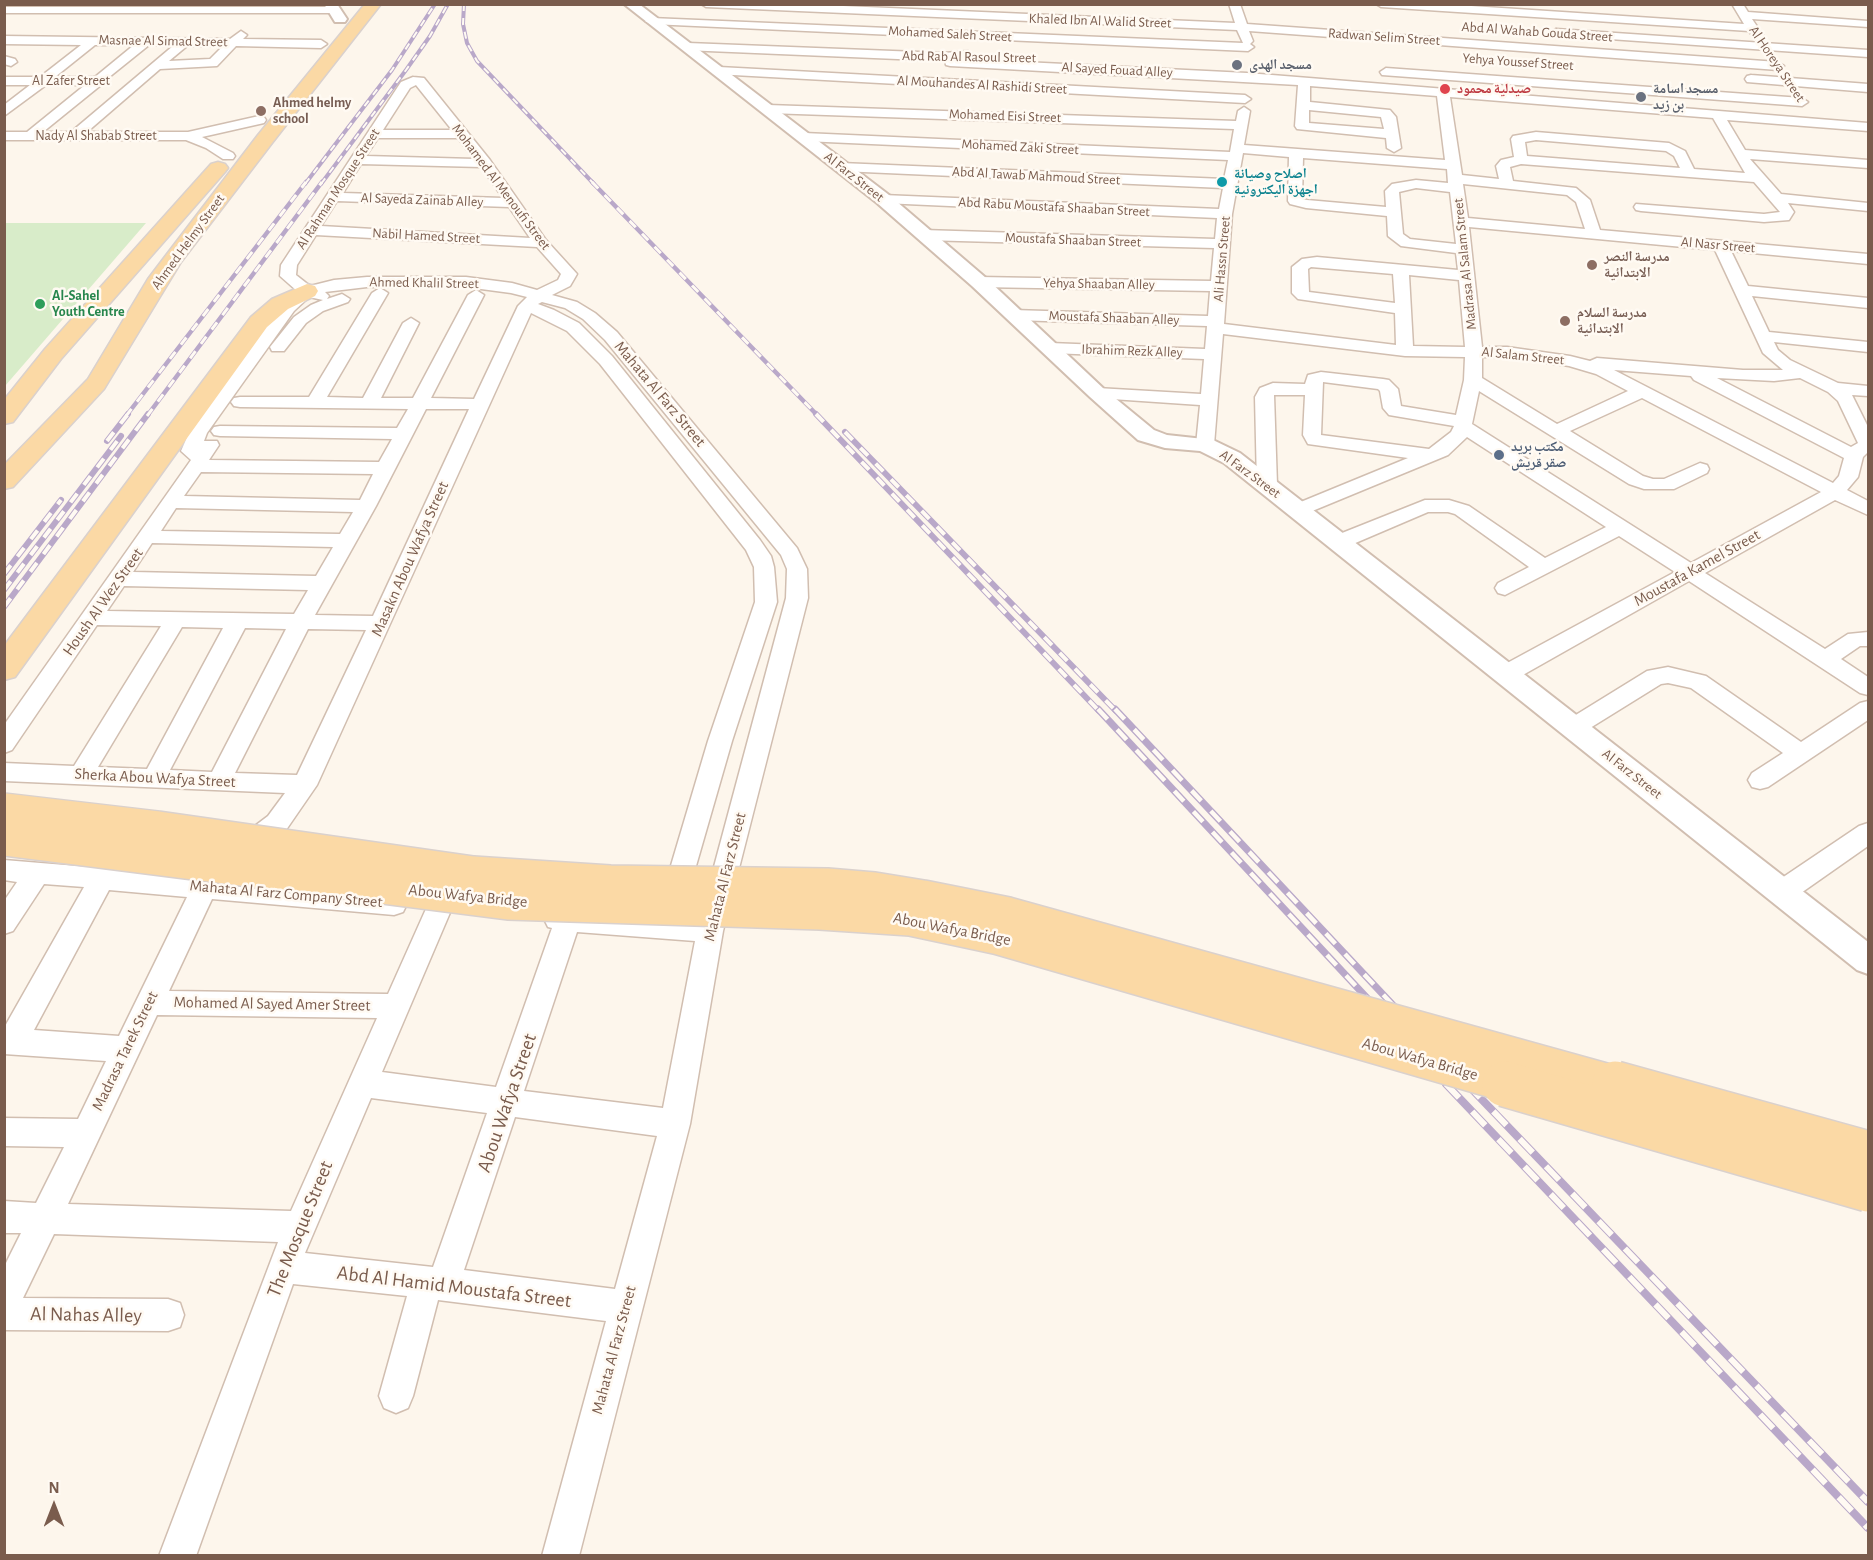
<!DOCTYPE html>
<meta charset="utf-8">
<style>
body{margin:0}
#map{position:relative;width:1873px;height:1560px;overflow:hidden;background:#fdf6ec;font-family:"Alegreya Sans",sans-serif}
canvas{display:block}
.frame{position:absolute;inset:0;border:6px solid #7a5c4d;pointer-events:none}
.north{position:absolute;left:24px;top:1476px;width:60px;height:60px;-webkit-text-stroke:4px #fffaf3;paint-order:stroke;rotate:0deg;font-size:16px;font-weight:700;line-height:24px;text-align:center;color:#7a5c4d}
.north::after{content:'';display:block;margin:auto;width:21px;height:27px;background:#7a5c4d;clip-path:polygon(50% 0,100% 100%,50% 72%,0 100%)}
</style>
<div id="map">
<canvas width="1873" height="1560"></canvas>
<div class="frame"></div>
<div class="north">N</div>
</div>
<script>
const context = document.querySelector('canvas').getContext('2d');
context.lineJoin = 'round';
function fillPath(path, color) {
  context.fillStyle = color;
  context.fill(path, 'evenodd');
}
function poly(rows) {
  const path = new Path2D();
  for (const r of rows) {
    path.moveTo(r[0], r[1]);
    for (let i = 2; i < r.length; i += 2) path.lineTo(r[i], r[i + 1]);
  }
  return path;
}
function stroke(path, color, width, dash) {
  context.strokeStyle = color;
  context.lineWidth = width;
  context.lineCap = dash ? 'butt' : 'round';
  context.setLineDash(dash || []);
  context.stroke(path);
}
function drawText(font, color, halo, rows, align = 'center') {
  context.font = font + ' "Alegreya Sans","Noto Naskh Arabic",sans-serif';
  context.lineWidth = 5;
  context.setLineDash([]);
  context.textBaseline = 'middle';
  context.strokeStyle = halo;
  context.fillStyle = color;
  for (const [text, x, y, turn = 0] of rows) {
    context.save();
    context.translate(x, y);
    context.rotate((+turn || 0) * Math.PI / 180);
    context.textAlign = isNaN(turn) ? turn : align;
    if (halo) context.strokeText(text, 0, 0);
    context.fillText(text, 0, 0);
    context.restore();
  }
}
fillPath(poly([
 [5,223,146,223,5,386,4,223]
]), '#d8ecc9');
const minor = poly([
 [701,4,797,4,1235,23,1229,4,1240,4,1247,24,1778,62,1784,66,1778,70,1249,31,1253,41,1250,44,1254,47,1248,51,651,24,645,21,651,18,1243,43,1237,30,706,7,701,4],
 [1376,4,1441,4,1744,24,1732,4,1743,4,1748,12,1868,21,1868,27,1752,19,1765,38,1759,42,1755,40,1749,31,1381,7,1376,4],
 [4,7,335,7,341,10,335,13,4,13,4,7],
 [1556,29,1868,50,1868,57,1552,35,1552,31,1556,29],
 [241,31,247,35,243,39,321,40,327,44,321,48,236,46,217,66,160,69,87,132,188,132,259,116,264,117,266,120,264,123,202,137,233,153,235,156,233,159,223,159,206,148,186,140,4,140,4,132,27,132,85,85,46,85,4,116,4,105,30,85,4,85,4,77,40,77,81,45,4,44,4,36,230,39,241,31],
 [95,45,134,45,95,77,55,77,95,45],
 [149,45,173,46,71,132,43,132,101,85,108,84,108,78,149,45],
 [187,46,223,46,210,59,169,61,187,46],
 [688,43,944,53,968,51,974,55,963,59,1247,73,1868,123,1868,131,1727,120,1745,150,1868,160,1868,168,1750,159,1781,194,1868,203,1868,211,1788,203,1794,212,1789,220,1764,222,1641,211,1636,210,1634,207,1636,204,1764,214,1780,212,1754,182,1521,164,1510,167,1513,181,1576,188,1590,200,1600,230,1868,254,1868,264,1731,251,1748,286,1868,298,1868,308,1752,296,1769,332,1868,342,1868,352,1774,342,1778,350,1790,360,1838,383,1868,386,1868,396,1852,395,1868,427,1868,452,1863,457,1858,477,1847,490,1868,501,1868,515,1835,500,1705,573,1825,649,1848,634,1868,632,1868,646,1860,646,1841,659,1868,677,1868,695,1860,693,1689,581,1514,680,1506,682,1498,680,1495,674,1498,668,1675,572,1619,536,1505,595,1498,593,1495,588,1498,583,1529,567,1455,514,1448,512,1428,512,1346,547,1339,548,1332,547,1329,542,1332,537,1425,500,1449,500,1469,506,1545,558,1606,527,1467,437,1448,455,1305,514,1291,514,1288,510,1291,506,1408,458,1308,444,1303,435,1305,395,1274,395,1277,485,1274,489,1267,491,1260,489,1257,485,1255,397,1260,388,1273,383,1305,384,1308,375,1321,372,1383,379,1389,380,1398,389,1401,406,1456,415,1464,380,1465,357,1405,356,1223,334,1214,445,1212,449,1198,449,1196,445,1200,405,1097,398,1091,397,1088,393,1091,389,1097,388,1201,394,1204,359,1050,353,1042,348,1050,343,1205,349,1207,326,1013,320,1005,315,1013,310,1208,316,1210,291,979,287,971,282,979,277,1211,281,1214,248,923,240,915,235,923,230,1215,239,1217,218,883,203,876,199,883,195,1219,209,1223,188,841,171,834,167,841,163,1224,179,1228,160,804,141,797,137,804,133,1230,152,1234,129,768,113,762,109,768,105,1236,121,1238,111,1244,107,1250,111,1244,145,1445,160,1437,96,1310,86,1310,102,1390,110,1396,117,1401,148,1394,152,1387,148,1386,138,1297,129,1295,126,1298,85,950,66,946,65,945,61,684,50,682,47,688,43],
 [1450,97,1713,118,1745,173,1694,169,1685,151,1669,143,1536,132,1513,136,1511,139,1514,157,1501,160,1496,166,1499,179,1462,175,1450,97],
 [1309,110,1381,117,1384,129,1309,123,1309,110],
 [1536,140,1666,151,1674,156,1680,168,1527,156,1525,142,1536,140],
 [1243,153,1289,157,1288,201,1290,204,1306,208,1387,216,1388,236,1401,246,1456,253,1458,270,1317,257,1302,259,1292,267,1292,293,1298,299,1395,313,1396,345,1224,324,1232,214,1243,153],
 [1303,158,1447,169,1448,183,1416,180,1392,184,1385,191,1386,207,1307,200,1302,199,1303,158],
 [1463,184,1567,195,1576,202,1585,229,1468,218,1463,184],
 [1416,188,1450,192,1456,244,1410,239,1403,234,1399,192,1416,188],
 [1469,227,1715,250,1763,353,1783,370,1743,370,1597,358,1590,361,1570,356,1507,347,1482,347,1469,227],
 [1311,267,1393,274,1395,303,1309,292,1308,269,1311,267],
 [1409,275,1459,280,1465,347,1413,346,1409,275],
 [1482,357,1507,357,1569,366,1596,374,1628,391,1557,424,1482,378,1482,357],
 [1614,370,1691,376,1694,380,1844,458,1839,476,1833,483,1614,370],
 [1717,378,1774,381,1800,378,1828,392,1838,401,1858,443,1851,447,1717,378],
 [1323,382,1378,389,1380,391,1383,408,1389,415,1454,426,1451,432,1429,449,1321,435,1323,382],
 [1479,391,1629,484,1644,489,1674,489,1707,473,1709,469,1707,465,1700,463,1664,479,1653,479,1643,476,1570,431,1642,398,1821,492,1691,563,1472,424,1479,391],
 [4,56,15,59,17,62,11,66,4,64,4,56],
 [719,67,1245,95,1251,99,1245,103,715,74,713,71,715,68,719,67],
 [1386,68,1802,98,1808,102,1802,106,1382,75,1380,72,1386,68],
 [1751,75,1868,84,1868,92,1747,82,1745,79,1747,76,1751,75],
 [413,77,424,78,490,160,546,240,577,274,570,286,552,295,577,302,595,313,617,332,797,548,807,569,808,598,723,931,690,1124,579,1556,542,1556,606,1321,438,1300,413,1396,408,1408,396,1413,384,1408,379,1396,407,1296,293,1284,196,1556,159,1556,278,1242,54,1234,23,1298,168,1299,180,1303,184,1315,180,1327,168,1331,4,1330,4,1267,21,1233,4,1233,4,1201,36,1203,64,1147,4,1146,4,1118,78,1119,106,1061,4,1054,4,1028,84,887,44,884,13,931,4,934,4,901,17,882,4,880,4,860,199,876,227,847,268,816,285,793,4,781,4,763,74,766,161,626,97,625,12,750,4,753,4,725,191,460,181,451,189,433,282,305,297,291,280,276,281,265,401,82,413,77],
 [416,85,452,130,383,130,410,88,416,85],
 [378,138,458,138,474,159,366,156,378,138],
 [361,164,481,167,503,198,343,193,361,164],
 [337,201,509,207,530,238,321,226,337,201],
 [316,235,537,247,561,274,558,280,537,290,512,283,466,277,367,277,334,280,310,286,296,275,297,265,316,235],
 [367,287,466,287,511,293,527,297,518,306,474,399,431,398,484,295,476,290,468,295,413,398,381,398,419,323,411,318,403,323,363,398,327,397,388,293,380,288,372,293,309,397,240,397,234,398,231,402,234,406,240,407,408,409,397,428,220,426,214,427,211,431,214,435,220,436,392,439,379,462,209,460,219,445,217,441,204,441,207,433,294,311,309,297,323,300,311,305,294,317,270,347,272,351,284,351,306,323,323,311,348,302,350,299,342,294,327,299,329,296,325,292,367,287],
 [542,302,565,308,583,319,605,340,781,555,787,569,786,598,700,919,681,918,732,741,777,602,774,567,771,556,760,540,612,356,579,323,554,310,538,304,542,302],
 [531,313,567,331,600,364,746,550,754,567,755,602,708,741,656,916,557,908,548,911,544,919,548,927,552,928,496,1087,382,1072,452,908,448,900,439,897,430,900,388,994,169,991,212,899,394,915,403,912,407,904,403,896,394,893,228,879,245,861,286,830,317,785,531,313],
 [426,409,469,409,373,616,315,615,376,506,426,409],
 [201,472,373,474,360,500,184,496,201,472],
 [176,508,353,512,340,534,161,531,176,508],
 [152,543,333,547,316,576,133,572,152,543],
 [124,586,308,590,294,614,107,611,124,586],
 [182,627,223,628,147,769,98,767,182,627],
 [245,628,286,629,212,772,170,770,245,628],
 [308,629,366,630,297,775,235,773,308,629],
 [109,890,187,897,119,1036,34,1030,109,890],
 [577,932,695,941,663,1108,524,1091,577,932],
 [157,1015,377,1018,291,1211,68,1204,157,1015],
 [371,1098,487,1113,433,1267,305,1253,371,1098],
 [515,1117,657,1136,615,1289,464,1270,515,1117],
 [1668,667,1706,676,1801,742,1860,703,1868,701,1868,720,1768,787,1760,789,1752,787,1748,780,1752,773,1783,753,1691,688,1668,683,1661,684,1582,733,1574,736,1566,733,1562,727,1566,721,1647,671,1668,667],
 [1868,823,1868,846,1791,900,1782,903,1773,900,1769,892,1773,884,1859,826,1868,823]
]);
const tertiary = poly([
 [324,4,337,4,347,19,345,22,335,22,324,4],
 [624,4,639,4,889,195,986,278,1104,389,1154,430,1167,435,1213,440,1240,453,1868,942,1868,974,1857,970,1224,463,1200,451,1165,448,1138,440,1090,397,972,286,877,203,624,4]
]);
const primary = poly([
 [365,4,381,4,272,143,181,262,104,389,13,487,4,489,4,465,88,379,148,279,167,254,258,135,365,4],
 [218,162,225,164,228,168,225,172,61,359,13,422,4,424,4,400,45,349,211,164,218,162],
 [307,284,315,286,318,291,315,296,288,309,267,327,15,677,4,680,4,646,251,317,272,299,307,284]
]);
stroke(minor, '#d1beb0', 3);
stroke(tertiary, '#d1beb0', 4);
stroke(primary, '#dad1cd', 3);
fillPath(minor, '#fff');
fillPath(tertiary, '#fff');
fillPath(primary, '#fbd9a5');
const railFar4 = poly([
 [464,4,463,24,467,43,477,61,594,184],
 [305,184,392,70,435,4],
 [321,184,406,70,430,36,448,4]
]);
const railFar3 = poly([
 [592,182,818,416],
 [126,416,306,182],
 [147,416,322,182]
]);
const railFar2 = poly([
 [816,414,1099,711],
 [845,432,1116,711],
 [107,441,128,414],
 [4,574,61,500],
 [4,590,121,436],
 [4,607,148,414]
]);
const railFar1 = poly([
 [1098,709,1448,1085],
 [1115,709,1468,1085]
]);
const rail = poly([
 [1446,1084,1868,1528],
 [1467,1084,1868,1502]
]);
stroke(railFar4, '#b9a8c9', 4);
stroke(railFar3, '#b9a8c9', 4.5);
stroke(railFar2, '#b9a8c9', 6);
stroke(railFar1, '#b9a8c9', 7);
stroke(rail, '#b9a8c9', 8);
stroke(railFar4, '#fffaf3', 2, [7]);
stroke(railFar3, '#fffaf3', 3, [9]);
stroke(railFar2, '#fffaf3', 4, [11]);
stroke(railFar1, '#fffaf3', 4.5, [14]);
stroke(rail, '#fffaf3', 6, [19]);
const primaryBridgeFar1 = poly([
 [4,811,158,829,473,874,610,883,827,886,874,890,923,898,1008,915,1620,1085],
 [4,838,508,902,820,912,910,918,999,937,1510,1085]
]);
const primaryBridge = poly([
 [1505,1084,1868,1189],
 [1615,1084,1868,1154]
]);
stroke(primaryBridgeFar1, '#dad1cd', 38, []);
stroke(primaryBridge, '#dad1cd', 48, []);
stroke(primaryBridgeFar1, '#fbd9a5', 35);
stroke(primaryBridge, '#fbd9a5', 45);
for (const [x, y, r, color] of [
 [1237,65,6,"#6b7280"],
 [1445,89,6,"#e0444e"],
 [1641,97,6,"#6b7280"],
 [261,111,6,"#8d6e63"],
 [1222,182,6,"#0f9aa8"],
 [1592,265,6,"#8d6e63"],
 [40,304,6,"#2e9e5b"],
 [1565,321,6,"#8d6e63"],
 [1499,455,6,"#5c6f8a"]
]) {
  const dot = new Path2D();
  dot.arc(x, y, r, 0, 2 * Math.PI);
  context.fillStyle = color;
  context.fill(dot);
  stroke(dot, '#fffaf3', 2);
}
drawText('14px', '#7a5c4d', '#fffaf3', [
 ["Khaled Ibn Al Walid Street",1100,21,2],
 ["Abd Al Wahab Gouda Street",1537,32,4],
 ["Mohamed Saleh Street",950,34,3],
 ["Radwan Selim Street",1384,37,4],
 ["Masnae Al Simad Street",163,41,1],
 ["Abd Rab Al Rasoul Street",969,57,1],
 ["Yehya Youssef Street",1518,62,4],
 ["Al Horeya Street",1777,64,56],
 ["Al Sayed Fouad Alley",1117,70,3],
 ["Al Zafer Street",71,81],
 ["Al Mouhandes Al Rashidi Street",982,85,3],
 ["Mohamed Eisi Street",1005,116,2],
 ["Nady Al Shabab Street",96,136],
 ["Mohamed Zaki Street",1020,147,3],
 ["Abd Al Tawab Mahmoud Street",1036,176,3],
 ["Al Farz Street",854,177,38],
 ["Mohamed Al Menoufi Street",501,187,53],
 ["Al Rahman Mosque Street",338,189,-57],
 ["Al Sayeda Zainab Alley",422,200,2],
 ["Abd Rabu Moustafa Shaaban Street",1054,207,3],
 ["Nabil Hamed Street",426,236,3],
 ["Moustafa Shaaban Street",1073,240,2],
 ["Ahmed Helmy Street",188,242,-54],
 ["Al Nasr Street",1718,245,5],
 ["Ali Hassn Street",1222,259,-85],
 ["Madrasa Al Salam Street",1465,264,-96],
 ["Ahmed Khalil Street",424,283,1],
 ["Yehya Shaaban Alley",1099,284,1],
 ["Moustafa Shaaban Alley",1114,318,2],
 ["Ibrahim Rezk Alley",1132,351,2],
 ["Al Salam Street",1523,356,6],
 ["Al Farz Street",1250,474,36],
 ["Al Farz Street",1632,774,38]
]);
drawText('bold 14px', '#5b616d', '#fffaf3', [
 ["مسجد الهدى",1249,65],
 ["مسجد اسامة",1653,89],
 ["بن زيد",1653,105]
], 'left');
drawText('bold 14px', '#be3a42', '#fffaf3', [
 ["صيدلية محمود",1457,89]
], 'left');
drawText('bold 14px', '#785e54', '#fffaf3', [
 ["Ahmed helmy",273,103],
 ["school",273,119],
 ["مدرسة النصر",1604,257],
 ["الابتدائية",1604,273],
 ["مدرسة السلام",1577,313],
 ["الابتدائية",1577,329]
], 'left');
drawText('bold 14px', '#0d838f', '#fffaf3', [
 ["اصلاح وصيانة",1234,174],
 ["اجهزة اليكترونية",1234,190]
], 'left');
drawText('bold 14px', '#27864d', '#fffaf3', [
 ["Al-Sahel",52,296],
 ["Youth Centre",52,312]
], 'left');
drawText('bold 14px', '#4e5e75', '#fffaf3', [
 ["مكتب بريد",1511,447],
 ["صقر قريش",1511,463]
], 'left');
drawText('16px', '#7a5c4d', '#fffaf3', [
 ["Mahata Al Farz Street",660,394,50],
 ["Masakn Abou Wafya Street",410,559,-66],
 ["Moustafa Kamel Street",1697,568,-29],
 ["Housh Al Wez Street",103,602,-55],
 ["Sherka Abou Wafya Street",155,778,3],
 ["Mahata Al Farz Street",725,877,-76],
 ["Mahata Al Farz Company Street",286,894,5],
 ["Abou Wafya Bridge",468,896,6],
 ["Abou Wafya Bridge",952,929,11],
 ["Mohamed Al Sayed Amer Street",272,1004,1],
 ["Madrasa Tarek Street",125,1051,-64],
 ["Abou Wafya Bridge",1420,1059,16],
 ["Mahata Al Farz Street",614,1350,-75]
]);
drawText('20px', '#7a5c4d', '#fffaf3', [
 ["Abou Wafya Street",507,1103,-71],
 ["The Mosque Street",300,1229,-68],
 ["Abd Al Hamid Moustafa Street",454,1287,7],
 ["Al Nahas Alley",86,1315,1]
]);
</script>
